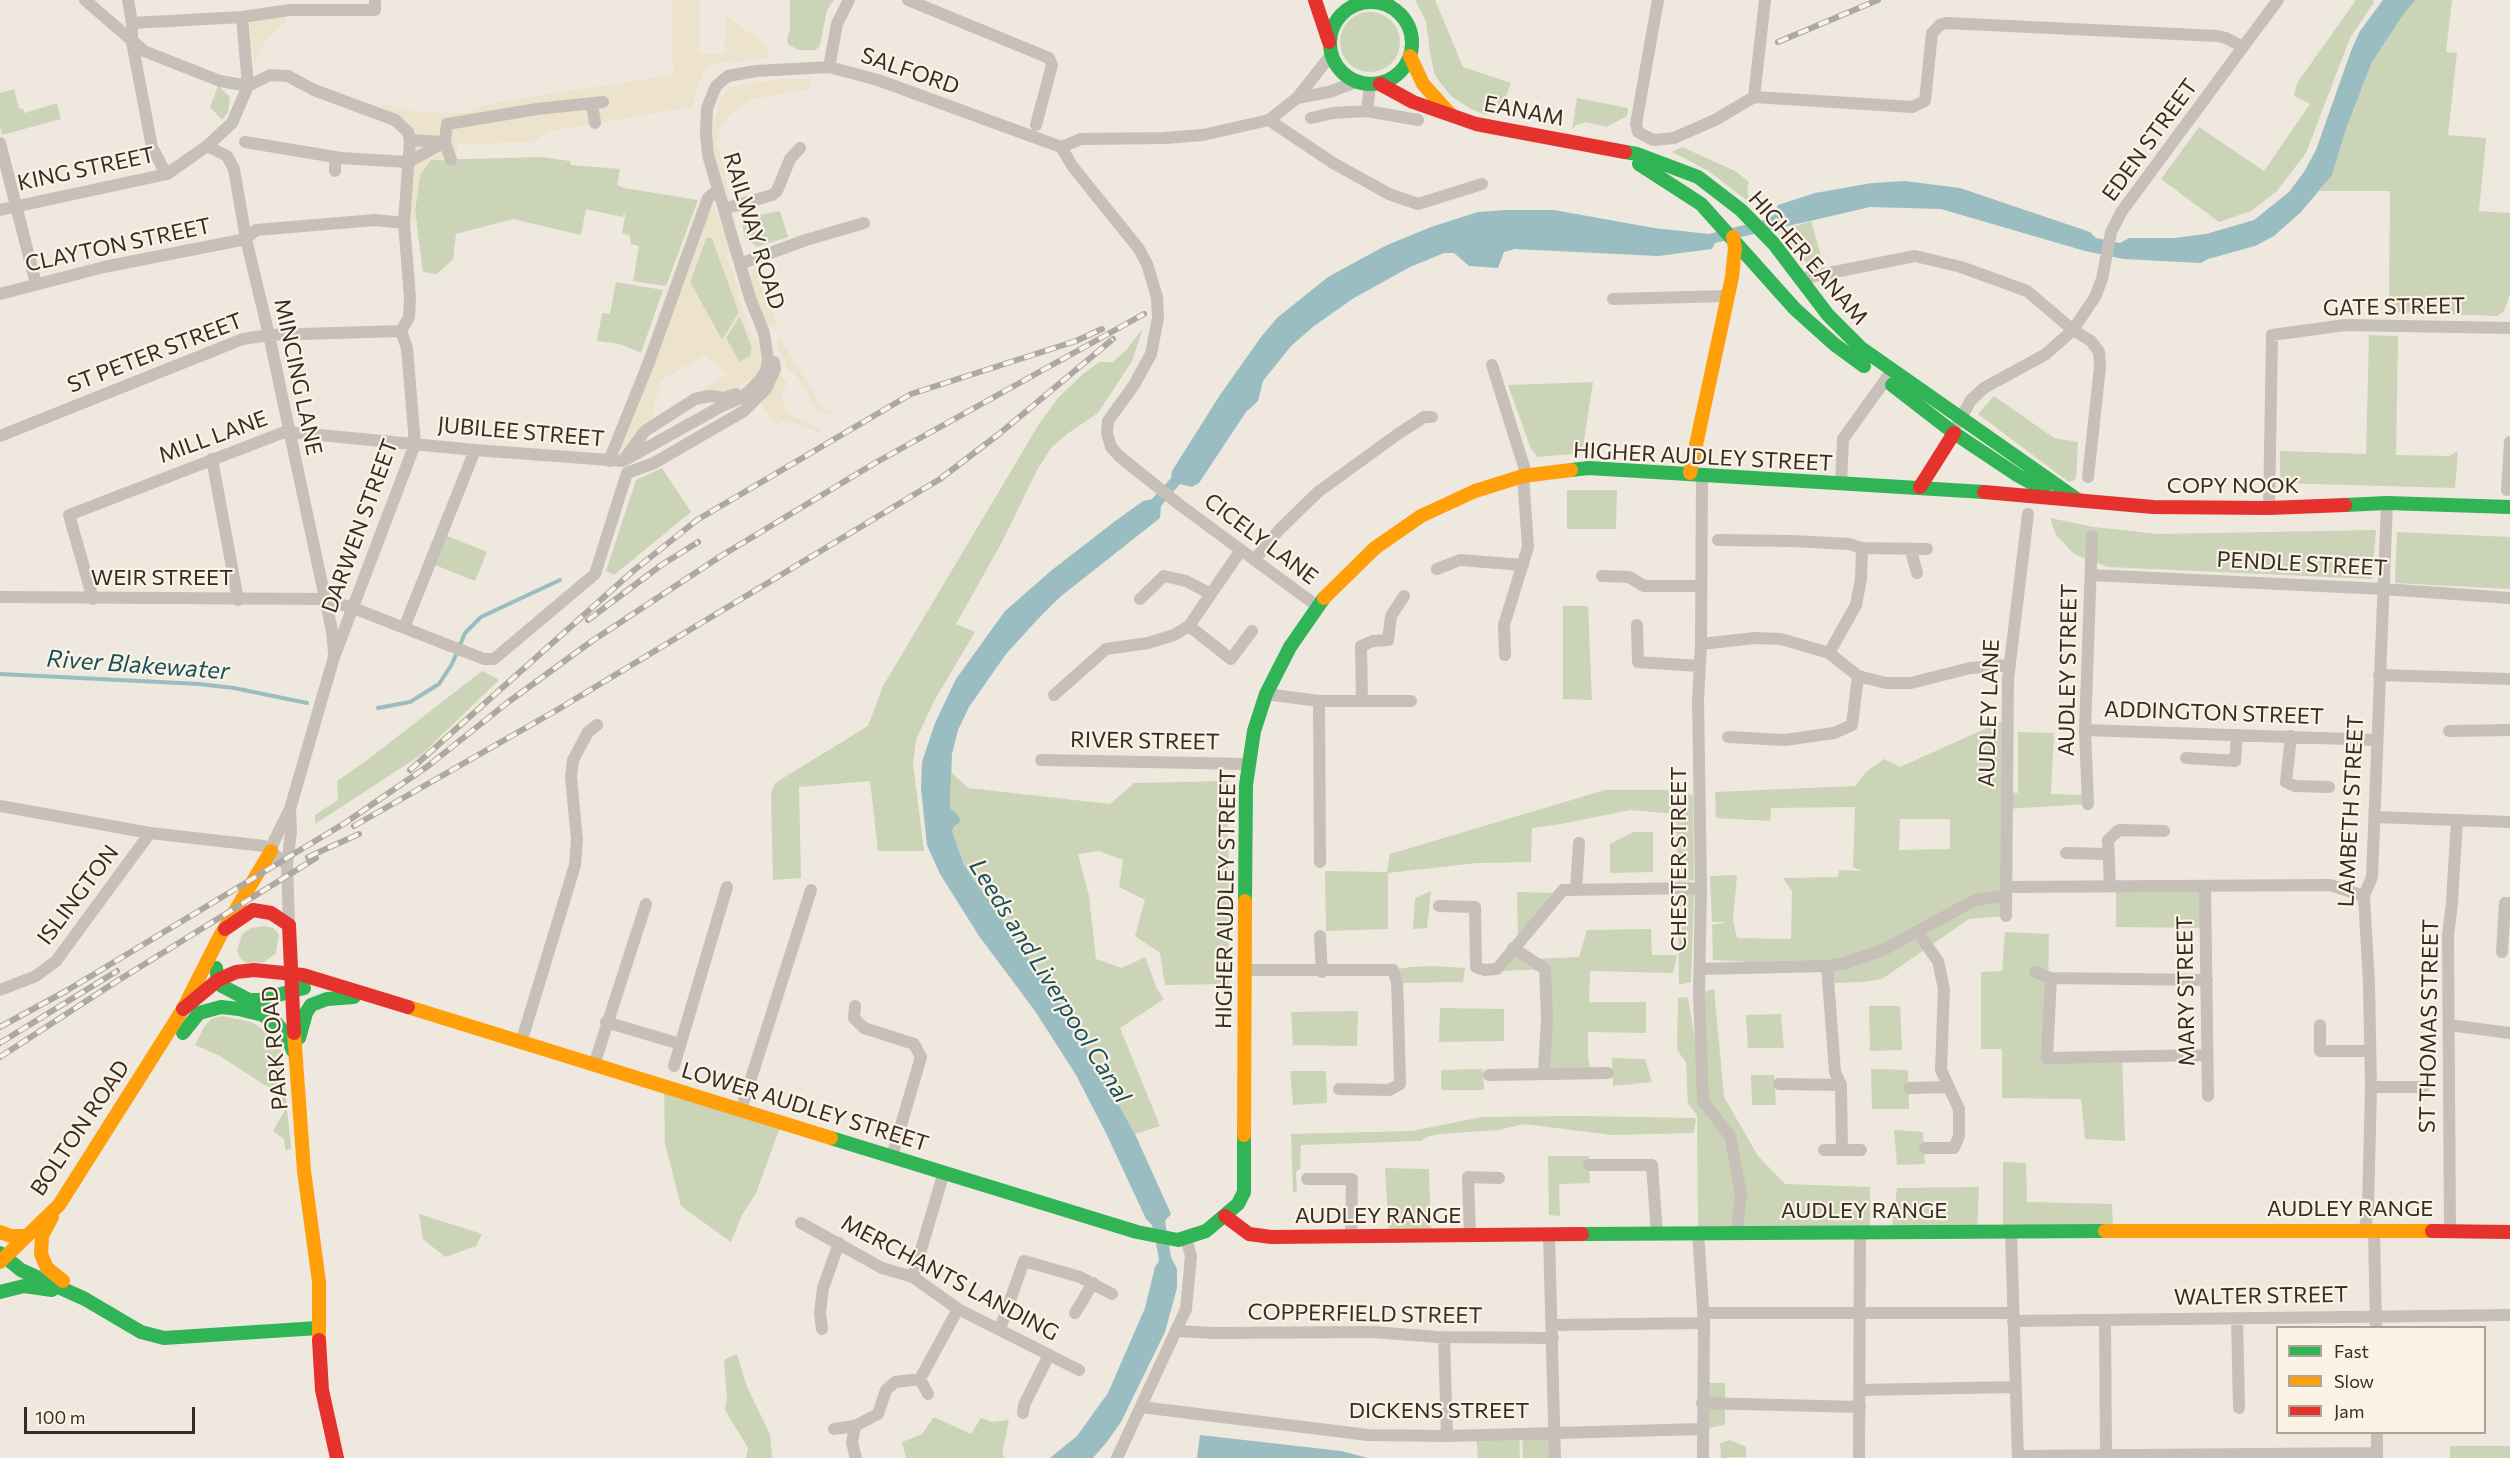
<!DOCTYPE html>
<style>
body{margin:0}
#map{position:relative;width:2510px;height:1458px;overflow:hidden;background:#eee8de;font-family:Commissioner,sans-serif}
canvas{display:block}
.legend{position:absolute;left:2276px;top:1326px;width:210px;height:108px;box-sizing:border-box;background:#fbf3e5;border:2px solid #ada499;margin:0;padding:8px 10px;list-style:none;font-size:18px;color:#372d26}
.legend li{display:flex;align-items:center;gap:12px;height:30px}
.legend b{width:30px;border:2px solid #ada499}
.scale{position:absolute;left:24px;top:1407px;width:171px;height:27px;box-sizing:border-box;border:3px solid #372d26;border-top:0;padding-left:8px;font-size:18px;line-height:21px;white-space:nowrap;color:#372d26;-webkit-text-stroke:4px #fbf3e5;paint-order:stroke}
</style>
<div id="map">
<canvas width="2510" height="1458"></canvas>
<ul class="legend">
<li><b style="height:8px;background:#30b455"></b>Fast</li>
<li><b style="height:8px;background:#ff9f0a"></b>Slow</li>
<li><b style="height:8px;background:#e5322d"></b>Jam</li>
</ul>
<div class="scale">100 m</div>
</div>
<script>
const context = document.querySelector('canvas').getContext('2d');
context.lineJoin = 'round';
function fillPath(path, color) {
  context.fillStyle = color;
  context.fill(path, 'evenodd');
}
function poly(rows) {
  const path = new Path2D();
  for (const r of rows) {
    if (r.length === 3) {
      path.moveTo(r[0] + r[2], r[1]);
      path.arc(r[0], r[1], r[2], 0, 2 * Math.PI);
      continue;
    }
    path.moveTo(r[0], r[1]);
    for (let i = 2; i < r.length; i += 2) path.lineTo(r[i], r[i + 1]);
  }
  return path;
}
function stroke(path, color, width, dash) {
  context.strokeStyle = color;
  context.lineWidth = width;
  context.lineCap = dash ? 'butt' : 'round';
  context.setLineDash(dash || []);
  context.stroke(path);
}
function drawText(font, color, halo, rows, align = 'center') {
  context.font = font + ' Commissioner,sans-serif';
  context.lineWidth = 4.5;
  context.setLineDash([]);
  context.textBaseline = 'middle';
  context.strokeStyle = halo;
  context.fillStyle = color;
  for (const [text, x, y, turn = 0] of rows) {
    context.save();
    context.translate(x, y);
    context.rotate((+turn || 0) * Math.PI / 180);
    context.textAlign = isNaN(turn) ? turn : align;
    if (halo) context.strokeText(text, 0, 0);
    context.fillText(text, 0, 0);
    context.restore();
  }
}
fillPath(poly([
 [790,0,834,0,827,10,820,45,816,50,799,50,789,45,787,40,790,30],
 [1415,0,1435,0,1463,67,1511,83,1504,101,1486,115,1471,109,1451,96,1439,81,1434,73,1430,52,1426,21],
 [2356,0,2372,0,2374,2,2350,38,2306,153,2276,192,2251,211,2219,222,2161,179,2199,127,2264,171,2310,104,2294,96,2297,83],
 [2416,0,2452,0,2446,52,2457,53,2448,135,2486,138,2479,211,2510,213,2510,294,2504,311,2497,316,2389,312,2390,191,2319,191,2332,175,2347,126,2372,62,2405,12],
 [1370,42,30],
 [218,86,229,96,230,101,228,112,222,120,210,107],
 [14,89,19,108,23,109,25,113,57,103,61,119,2,135,0,127,0,93],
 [1577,98,1628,108,1627,116,1606,127,1586,122,1576,125,1572,130],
 [1682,147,1735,171,1749,182,1747,187,1749,202,1707,170,1672,152],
 [541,157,570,161,571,165,620,169,617,185,624,188,698,200,666,286,633,281,639,246,631,244,630,236,622,233,625,217,624,211,623,217,586,209,581,235,513,219,456,234,453,259,437,274,423,272,415,211,420,175,431,160],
 [780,211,788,237,757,247,745,238,741,218],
 [1811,221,1824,266,1817,268,1808,265,1780,231],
 [706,238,712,238,739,313,722,340,690,282],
 [616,282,663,290,641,353,620,344,597,341,602,313,610,314],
 [740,315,752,348,750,356,739,362,726,338],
 [1143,328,1132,361,1098,413,1067,434,1051,448,1037,470,1003,540,956,624,975,632,934,701,916,740,913,764,924,851,878,851,870,781,799,787,801,878,773,880,771,794,775,783,868,726,883,686,1039,424,1058,398,1083,374,1099,362,1113,362,1128,348],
 [2369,335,2398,336,2396,455,2449,456,2458,451,2455,488,2280,483,2280,451,2366,454],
 [1593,382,1582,453,1538,457,1531,449,1508,385],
 [1994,396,2054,438,2078,442,2076,479,2069,482,1978,414],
 [662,468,691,512,614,575,606,571,636,480],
 [1567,490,1617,490,1616,529,1567,529],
 [2050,518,2094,527,2158,534,2376,530,2372,579,2108,567,2074,554,2056,535],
 [2397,532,2510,537,2510,589,2395,583],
 [445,535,487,552,475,581,435,565],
 [1563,606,1588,606,1592,700,1563,699],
 [482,671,499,680,421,755,315,824,315,815,338,800,337,781,366,761],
 [2007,719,2007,792,2018,793,2018,732,2054,733,2051,794,2088,795,2088,804,2006,809,2006,916,1969,919,1882,979,1863,982,1828,983,1827,966,1713,960,1712,925,1728,922,1712,922,1710,876,1737,875,1733,921,1737,938,1791,939,1792,891,1783,878,1838,877,1839,870,1862,871,1853,867,1855,807,1771,808,1770,821,1716,818,1715,792,1855,786,1866,772,1884,759,1900,767],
 [1900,819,1950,819,1950,849,1900,850,1899,852],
 [951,772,968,788,1110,804,1134,783,1228,781,1229,984,1165,985,1160,953,1135,936,1145,900,1119,887,1123,860,1099,851,1078,854,1089,896,1096,959,1122,968,1145,957,1157,989,1164,999,1120,1028,1160,1126,1135,1134,1067,1014,964,865,952,831,954,826,953,813,950,808],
 [1605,790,1676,790,1693,795,1694,880,1678,882,1676,814,1630,810,1561,824,1532,828,1531,862,1477,863,1388,873,1388,929,1326,931,1325,871,1387,872,1390,854],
 [1633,832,1653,832,1653,872,1610,873,1610,844],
 [2116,886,2205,886,2206,928,2116,927],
 [1431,891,1427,928,1413,929,1415,898],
 [1517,892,1559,893,1518,942],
 [1678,893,1694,893,1691,982,1679,985],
 [264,926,273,928,279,934,276,953,264,962,247,963,241,959,237,951,242,934,251,928],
 [1651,929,1652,955,1677,955,1673,973,1590,971,1589,1002,1646,1002,1646,1033,1588,1032,1588,1057,1591,1073,1544,1073,1545,969,1503,971,1513,948,1532,959,1579,957,1587,930],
 [2005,932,2049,934,2047,1057,2122,1056,2125,1141,2085,1139,2081,1099,2002,1098,2002,1049,1981,1049,1981,972,2002,971],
 [1431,966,1465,968,1463,982,1397,983,1393,970,1410,967],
 [1714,989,1724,1097,1758,1156,1785,1184,1870,1187,1870,1233,1698,1233,1697,1115,1688,1104,1686,1062,1677,1050,1678,998,1688,997,1703,1089,1705,991],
 [1869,1006,1900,1006,1902,1050,1870,1051],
 [1440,1008,1504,1009,1504,1041,1439,1042],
 [1358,1011,1357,1046,1293,1045,1291,1012],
 [1781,1014,1784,1048,1748,1048,1746,1015],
 [223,1016,251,1022,270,1034,281,1049,291,1148,286,1151,284,1139,273,1131,285,1110,278,1105,281,1100,276,1096,277,1093,220,1056,195,1045,204,1027,211,1019],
 [1612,1058,1645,1059,1652,1082,1613,1086],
 [1483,1069,1484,1090,1441,1090,1441,1070],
 [1871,1069,1908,1070,1909,1109,1872,1109],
 [1290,1071,1326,1071,1327,1103,1293,1105],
 [1751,1075,1774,1075,1776,1105,1752,1105],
 [664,1087,782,1122,756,1193,742,1215,731,1242,681,1206,665,1144],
 [1580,1116,1696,1118,1694,1133,1612,1135,1524,1124,1498,1130,1439,1134,1427,1137,1421,1141,1301,1145,1300,1169,1296,1172,1297,1192,1293,1192,1291,1134,1412,1131,1482,1117],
 [1894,1130,1923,1132,1925,1164,1897,1165],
 [1548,1156,1589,1156,1590,1183,1559,1184,1560,1216,1549,1215],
 [2003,1162,2026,1163,2027,1202,2112,1204,2113,1231,2003,1232],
 [1385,1168,1429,1169,1431,1236,1389,1237],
 [1979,1187,1977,1232,1891,1233,1897,1188],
 [419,1214,482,1234,476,1246,445,1257,423,1239],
 [737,1354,747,1387,770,1434,772,1458,746,1458,748,1448,725,1410,727,1399,724,1360],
 [1702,1383,1725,1383,1725,1425,1702,1429],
 [934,1417,971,1434,981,1418,992,1422,1009,1420,1002,1454,1005,1458,906,1458,902,1442,922,1434],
 [1519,1432,1520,1458,1478,1458,1476,1433],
 [1551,1433,1552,1458,1523,1458,1522,1434],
 [1730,1440,1746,1447,1746,1457,1721,1458,1720,1443],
 [2450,1446,2510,1446,2510,1458,2450,1458]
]), '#ccd4b7');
fillPath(poly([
 [672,0,700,0,700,54,724,54,726,16,767,45,769,57,732,63,719,62,711,66,703,73,696,88,692,107,549,131,535,141,457,145,457,161,431,160,420,175,415,211,417,224,411,220,410,127,398,116,380,110,382,104,417,112,466,113,476,107,510,100,673,75],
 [286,17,287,21,264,43,254,65,250,20],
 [780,79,811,79,811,89,752,99,732,112,721,125,717,141,731,202,728,202,711,144,711,135,720,100,730,87],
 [701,197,711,198,730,247,727,258,741,294,738,298,753,338,758,339,761,365,755,376,725,395,712,391,622,454,608,454],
 [706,238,712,238,739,312,722,340,690,282],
 [740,316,752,348,750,356,739,362,726,338],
 [705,355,727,375,655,417,652,411,662,380],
 [762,261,764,266,758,274,757,279,776,322,776,326,771,327,767,326,750,284,751,270],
 [781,340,823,408,833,412,824,413,817,410,794,372,789,370,777,347,778,342],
 [779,373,787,383,781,397,790,415,819,428,821,433,785,420,775,426,761,403,770,394]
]), '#ede2cc');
fillPath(poly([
 [2383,0,2416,0,2405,12,2372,62,2347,126,2332,175,2301,212,2274,236,2255,246,2208,259,2201,263,2124,259,2085,251,1941,209,1870,207,1715,243,1712,249,1658,256,1515,249,1504,252,1498,268,1469,266,1454,253,1444,253,1410,267,1354,298,1314,326,1291,346,1263,381,1258,401,1246,412,1199,483,1192,487,1180,484,1161,506,1160,518,1060,597,1037,620,1006,654,969,707,958,730,952,754,950,800,950,808,959,816,960,822,954,826,952,831,964,865,1067,1014,1135,1134,1171,1214,1165,1221,1171,1257,1177,1269,1177,1288,1165,1332,1121,1422,1106,1443,1093,1458,1050,1458,1077,1436,1108,1393,1145,1308,1155,1267,1159,1261,1158,1253,1152,1225,1146,1219,1106,1133,1076,1075,1035,1011,979,936,940,874,927,845,921,788,922,762,935,723,956,679,1005,611,1052,570,1114,522,1143,501,1152,499,1171,478,1172,471,1220,395,1261,337,1277,318,1328,277,1385,246,1431,227,1478,212,1506,210,1554,210,1654,228,1709,234,1768,219,1774,215,1778,205,1815,193,1872,183,1905,181,1960,188,2090,232,2096,238,2120,243,2129,238,2174,238,2206,234,2254,220,2289,192,2304,172,2316,150,2351,51,2360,31],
 [1200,1435,1341,1451,1368,1458,1197,1458]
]), '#99bdc0');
stroke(poly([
 [0,674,199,684,234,688,307,703],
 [378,708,410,702,439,684,452,664,465,633,481,617,560,580]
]), '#99bdc0', 4);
stroke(poly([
 [85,0,144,51,220,81,248,86],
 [128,0,132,23,132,42,152,147,166,174],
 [908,0,1049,58,1052,65,1036,125],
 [1658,0,1636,124,1638,132,1653,140,1674,138,1715,120,1754,97],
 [1386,5,1389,0],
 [132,23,242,17,290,10,375,10,375,0],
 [829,67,837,24,849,0],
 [248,86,270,75,288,76,314,90,395,120,408,132,410,140,404,223,410,298,409,317,401,331],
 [1754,97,1912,107,1925,101,1932,33,1940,25,1946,23,2218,36,2226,38,2243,47,2278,0],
 [1754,97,1765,0],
 [1297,98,1329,92,1356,82],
 [592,104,595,123],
 [1367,111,1370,85],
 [1311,118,1333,113,1367,111,1418,120],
 [1269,120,1333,163,1389,194,1418,204,1482,184],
 [410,140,443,142],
 [245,142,341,158,408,162,445,142],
 [0,143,36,284],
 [207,146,227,156,234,169,246,239,269,335,332,631,334,653],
 [1061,147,1073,167,1139,249,1147,264,1157,297,1158,318,1151,354,1134,385,1108,421,1107,433,1111,447,1119,456,1180,505,1317,606],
 [335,157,335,171],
 [451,160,445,142,447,124,537,109,603,102],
 [724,209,772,195,777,191,790,159,800,148],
 [0,210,167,174,207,146,232,123,248,86,242,17],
 [740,264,806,240,864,223],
 [1799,279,1915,256,1961,267,2027,291,2073,330,2091,341,2099,352,2100,367,2088,477],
 [0,294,104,267,246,239,256,230,375,220,404,223],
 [1613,299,1728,296],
 [1492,365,1527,476],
 [1958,423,1971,400,1984,388,2046,354,2073,330,2095,297,2102,279,2111,232,2122,211,2243,47],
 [0,436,243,339,269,335,401,331],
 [625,458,645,431,695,399,710,396,724,398,736,394],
 [212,459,238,600],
 [609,461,649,362,708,198,718,190],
 [1702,475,1701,644,1698,700,1701,888,1699,995,1703,1101,1730,1136,1741,1194,1737,1232],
 [1841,484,1843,439,1891,372],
 [2507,490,2510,442],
 [2269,508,2272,335,2345,325,2510,328],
 [1718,540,1793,541,1849,544,1862,548,1927,549],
 [1911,551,1917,573],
 [1254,560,1279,530,1318,492,1398,434,1424,417,1432,417],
 [1437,569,1460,560,1523,565],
 [2091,575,2384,589,2510,598],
 [1602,576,1629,577,1644,586,1701,586],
 [0,597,324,599,353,608,484,659,494,659,595,574,627,473,654,463,744,411,766,389,775,369,774,362],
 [93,599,69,515,282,433,289,432,475,450,623,461,722,406,743,397,760,380,766,370,768,360,764,333,750,298,708,155,706,133,707,108,716,86,728,76,756,71,829,67,878,80,1061,147,1081,139,1165,138,1203,135,1269,120,1297,98,1331,55],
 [1140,599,1164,576,1186,581,1211,594],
 [1637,625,1638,662,1699,666],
 [1189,626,1231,659,1252,631],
 [404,628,475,450],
 [1701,644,1755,638,1781,639,1829,653,1858,676,1886,683,1911,683,1970,668,2009,665],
 [1829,653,1856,605,1861,579,1862,548],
 [1505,655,1504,625,1528,547,1523,476],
 [2379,675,2510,679],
 [1266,694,1319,701,1411,701],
 [1054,695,1106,649,1148,643,1174,635,1189,626,1241,550],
 [1362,700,1361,646,1373,641,1388,640,1391,616,1404,596],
 [1319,701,1320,862],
 [2085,730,2377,740],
 [2449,731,2510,730],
 [2291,736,2286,782,2295,786,2329,787],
 [1728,737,1785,740,1834,733,1852,725,1858,676],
 [2186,758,2235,761,2237,735],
 [1041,760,1248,764],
 [2088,804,2085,730,2092,536],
 [0,806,150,833,264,846,287,865],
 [2375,817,2510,822],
 [271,851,274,841,290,809,334,657,415,444,407,348,401,331],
 [2066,853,2108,854],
 [2110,885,2108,840,2119,830,2164,831],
 [2205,886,2208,1096],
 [2006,887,2330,885,2364,896],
 [1576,889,1579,843],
 [1439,906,1475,907,1476,967,1484,970,1497,969,1563,890,1701,888],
 [2006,916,2008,679,2028,514],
 [289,925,287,865,291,832,290,810],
 [1917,932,1938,961,1944,989,1941,1070,1959,1109,1959,1136,1954,1148,1925,1148],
 [1320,936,1322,972],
 [1513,948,1545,969,1547,1019,1544,1073],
 [2502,952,2505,903,2510,903],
 [1827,966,1835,1072,1841,1085,1842,1150],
 [1701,969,1827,966,1845,963,1883,950,1975,900,2005,896],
 [1247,970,1393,970,1397,983,1398,1007,1400,1084,1389,1090,1339,1089],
 [2035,972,2051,978,2207,980],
 [2051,978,2047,1058,2207,1055],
 [0,990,36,976,56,961,150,833],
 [855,1006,854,1018,864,1028,914,1044,921,1057,892,1156],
 [606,1022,680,1044],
 [2320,1025,2320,1051,2369,1051],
 [2449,1025,2510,1033],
 [521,1043,575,865,577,840,571,777,573,760,588,732,597,725],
 [594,1065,646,904],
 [674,1066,727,887],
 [1489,1075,1608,1073],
 [1779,1084,1841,1085],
 [2371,1087,2424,1087],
 [1909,1088,1949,1087],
 [741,1110,811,890],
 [1824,1150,1861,1150],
 [1589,1165,1652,1165,1657,1234],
 [1307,1179,1352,1179,1351,1237],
 [801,1223,882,1268,913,1277,958,1309,1079,1370],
 [2365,1230,2368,1208,2371,1087,2369,984,2364,896,2372,877,2387,503],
 [2374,1230,2376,1328],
 [2450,1231,2448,936,2452,902,2457,821],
 [2011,1232,2018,1458],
 [1698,1233,1704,1323,1703,1458],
 [1470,1236,1468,1177,1499,1178],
 [1549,1236,1555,1458],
 [913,1277,944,1172],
 [1075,1313,1093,1283],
 [1703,1313,2012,1313],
 [2237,1318,2239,1408],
 [2105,1320,2106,1455],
 [2013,1321,2510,1315],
 [1552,1325,1704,1323],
 [822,1329,820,1313,823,1288,839,1243],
 [1000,1329,1024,1261,1080,1277,1112,1294],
 [1177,1331,1214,1333,1373,1332,1438,1337,1553,1338],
 [1444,1337,1447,1436],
 [920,1379,928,1394],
 [1859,1390,2016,1387],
 [1702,1403,1860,1407],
 [1141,1407,1368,1435,1447,1436,1702,1429],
 [1023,1413,1024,1405,1049,1355],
 [834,1429,855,1426],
 [2377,1432,2377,1458],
 [2018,1456,2377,1453],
 [856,1458,852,1443,855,1426,878,1414,886,1390,895,1382,920,1379,958,1309],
 [1117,1458,1186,1309,1191,1256,1186,1238],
 [1859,1458,1860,1233]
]), '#c6c0b8', 12);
stroke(poly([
 [1371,43,41],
 [1625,152,1637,154,1698,177,1741,210,1774,244,1828,315,1861,348,2078,500],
 [1639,164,1701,204,1795,309,1834,344,1864,366],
 [1892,385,1954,433,2017,475,2044,490],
 [1571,470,1589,468,1984,492],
 [2345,505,2387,503,2510,507],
 [1245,901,1246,785,1254,731,1266,694,1290,647,1324,598],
 [216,968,218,980,222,986,249,1000,259,1000,304,988],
 [183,1033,199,1013,221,1007,239,1009,263,1015,277,1024,287,1036,293,1051],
 [299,1038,306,1013,311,1005,327,999,354,997],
 [831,1138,1137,1232,1178,1240,1206,1231,1238,1204,1244,1192,1244,1135],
 [1582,1234,2105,1231],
 [0,1253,21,1270,85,1299,141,1332,164,1338,318,1328],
 [0,1292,24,1286,52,1290]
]), '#30b455', 14);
stroke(poly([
 [1410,56,1423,84,1450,114],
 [1690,473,1732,277,1735,248,1733,237],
 [1324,598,1375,548,1421,516,1475,491,1523,476,1571,470],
 [408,1007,831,1138],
 [294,1033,304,1171,319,1282,319,1340],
 [1244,1135,1245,901],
 [52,1217,42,1236,41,1254,47,1268,63,1281],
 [2105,1231,2432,1231],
 [0,1232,11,1236,26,1236],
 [0,1262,59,1205,183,1009,220,936,271,851]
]), '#ff9f0a', 14);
stroke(poly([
 [1315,0,1329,42],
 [1380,84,1413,102,1476,124,1625,152],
 [1920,487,1954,433],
 [1984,492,2153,507,2269,508,2345,505],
 [225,929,253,910,271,913,289,925,294,1033],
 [183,1009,218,980,236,972,254,970,303,975,408,1007],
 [1225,1216,1249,1234,1271,1237,1582,1234],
 [2432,1231,2510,1232],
 [319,1340,322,1390,337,1458]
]), '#e5322d', 14);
const rail = poly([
 [1778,42,1878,0],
 [588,620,660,566,698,542],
 [410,770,632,572,697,520,911,394,1076,341,1102,329],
 [354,826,557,710,940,479,999,434,1113,339],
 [308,857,359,834],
 [0,1027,66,991,345,823,428,766,507,703,592,641,721,556,875,463,1144,314],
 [0,1043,117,971],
 [0,1057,114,983,316,858]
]);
stroke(rail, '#aea8a2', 6);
stroke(rail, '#fbf3e5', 4, [11]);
drawText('22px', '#372d26', '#fbf3e5', [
 ["SALFORD",910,71,19],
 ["EANAM",1524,111,11],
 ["EDEN STREET",2150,140,-54],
 ["KING STREET",86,169,-12],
 ["RAILWAY ROAD",754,231,73],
 ["CLAYTON STREET",118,245,-12],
 ["HIGHER EANAM",1808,258,49],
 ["GATE STREET",2394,307,-1],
 ["ST PETER STREET",155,353,-21],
 ["MINCING LANE",298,377,78],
 ["JUBILEE STREET",521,432,5],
 ["MILL LANE",213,437,-20],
 ["HIGHER AUDLEY STREET",1703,457,3],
 ["COPY NOOK",2233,486],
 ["DARWEN STREET",360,526,-70],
 ["CICELY LANE",1261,539,37],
 ["PENDLE STREET",2302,564,3],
 ["WEIR STREET",162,578],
 ["AUDLEY STREET",2068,670,-89],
 ["AUDLEY LANE",1989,713,-88],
 ["ADDINGTON STREET",2214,713,2],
 ["RIVER STREET",1145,741,1],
 ["LAMBETH STREET",2351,811,-87],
 ["CHESTER STREET",1679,859,-90],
 ["ISLINGTON",78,895,-53],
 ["HIGHER AUDLEY STREET",1226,899,-89],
 ["MARY STREET",2186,991,-91],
 ["ST THOMAS STREET",2429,1026,-89],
 ["PARK ROAD",275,1048,-95],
 ["LOWER AUDLEY STREET",805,1107,17],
 ["BOLTON ROAD",80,1128,-56],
 ["AUDLEY RANGE",2350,1209],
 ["AUDLEY RANGE",1864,1211],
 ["AUDLEY RANGE",1378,1216],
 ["MERCHANTS LANDING",950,1278,28],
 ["WALTER STREET",2261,1296,-1],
 ["COPPERFIELD STREET",1365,1314,1],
 ["DICKENS STREET",1439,1411]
]);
drawText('italic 24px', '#18515c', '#fbf3e5', [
 ["River Blakewater",138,665,4],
 ["Leeds and Liverpool Canal",1050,981,58]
]);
</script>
